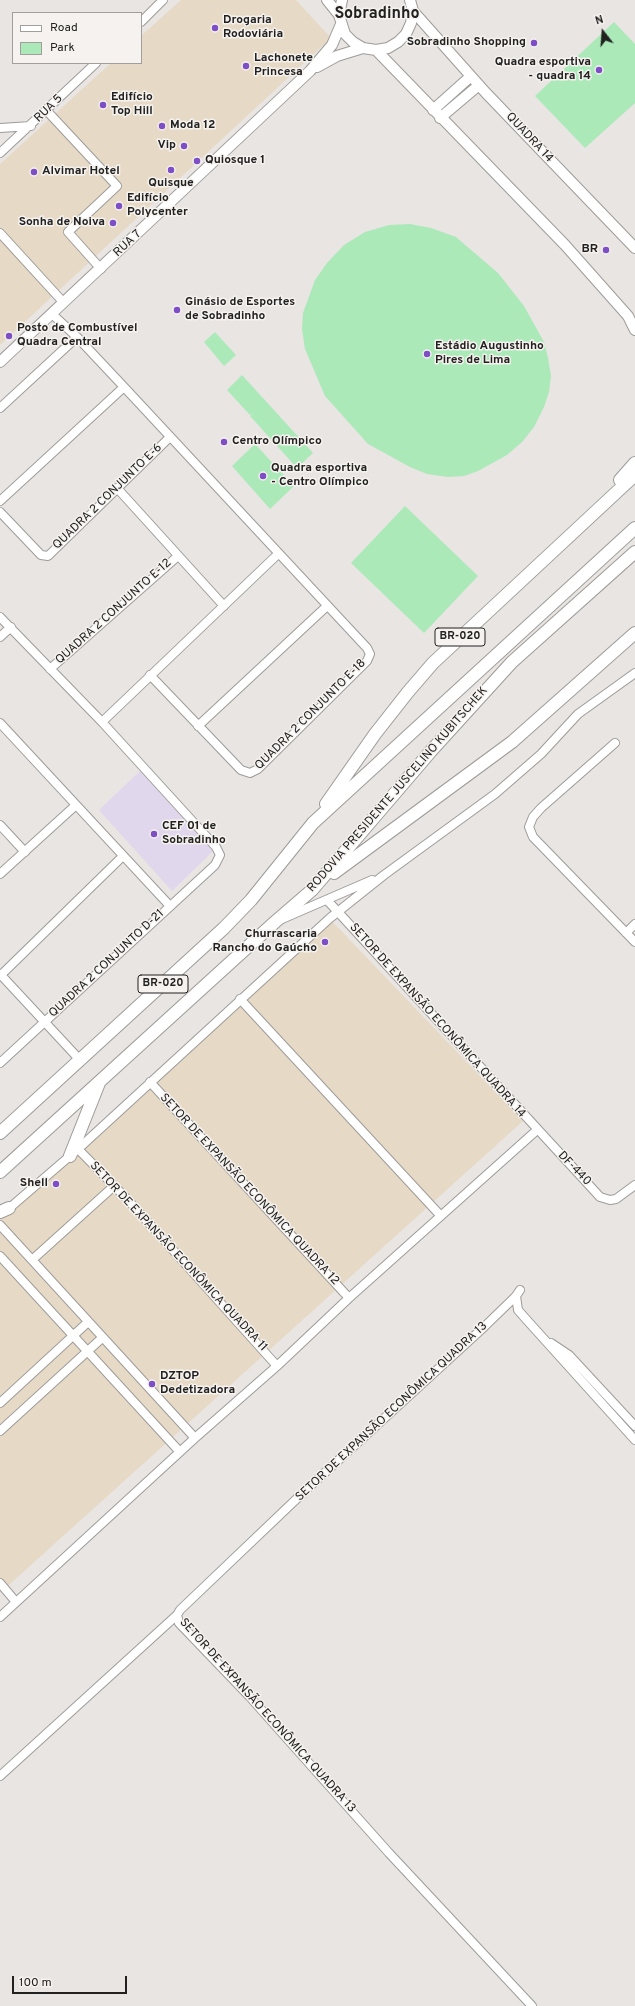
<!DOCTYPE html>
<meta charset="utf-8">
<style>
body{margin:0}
#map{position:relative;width:635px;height:2006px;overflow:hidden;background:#e8e5e2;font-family:Overpass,sans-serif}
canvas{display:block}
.legend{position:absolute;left:12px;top:12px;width:130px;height:52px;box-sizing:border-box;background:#f5f2ef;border:1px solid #a19e9c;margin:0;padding:5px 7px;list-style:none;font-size:12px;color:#222120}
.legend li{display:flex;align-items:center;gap:8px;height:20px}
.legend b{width:20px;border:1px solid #a19e9c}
.north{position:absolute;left:583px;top:12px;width:40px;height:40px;-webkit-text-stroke:3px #f5f2ef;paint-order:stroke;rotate:343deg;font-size:11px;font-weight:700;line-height:16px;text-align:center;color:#222120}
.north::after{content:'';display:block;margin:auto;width:14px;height:18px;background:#222120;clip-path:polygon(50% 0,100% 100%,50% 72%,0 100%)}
.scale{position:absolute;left:12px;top:1976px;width:115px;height:18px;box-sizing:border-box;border:2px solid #222120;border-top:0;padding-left:5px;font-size:12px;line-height:14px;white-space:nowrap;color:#222120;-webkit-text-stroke:3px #f5f2ef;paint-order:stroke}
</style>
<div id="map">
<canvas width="635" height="2006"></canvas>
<ul class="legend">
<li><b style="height:5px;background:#fff"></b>Road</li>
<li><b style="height:11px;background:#abe9b9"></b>Park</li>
</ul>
<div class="north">N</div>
<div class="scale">100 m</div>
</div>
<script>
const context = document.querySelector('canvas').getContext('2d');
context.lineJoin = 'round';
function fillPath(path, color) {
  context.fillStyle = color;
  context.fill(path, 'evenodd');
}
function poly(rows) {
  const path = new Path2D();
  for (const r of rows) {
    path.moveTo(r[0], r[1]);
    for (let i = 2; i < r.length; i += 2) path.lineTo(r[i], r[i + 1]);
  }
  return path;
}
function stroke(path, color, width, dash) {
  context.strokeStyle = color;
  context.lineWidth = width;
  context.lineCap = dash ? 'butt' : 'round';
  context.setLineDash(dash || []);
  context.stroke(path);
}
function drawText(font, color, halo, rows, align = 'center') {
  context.font = font + ' Overpass,sans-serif';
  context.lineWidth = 3;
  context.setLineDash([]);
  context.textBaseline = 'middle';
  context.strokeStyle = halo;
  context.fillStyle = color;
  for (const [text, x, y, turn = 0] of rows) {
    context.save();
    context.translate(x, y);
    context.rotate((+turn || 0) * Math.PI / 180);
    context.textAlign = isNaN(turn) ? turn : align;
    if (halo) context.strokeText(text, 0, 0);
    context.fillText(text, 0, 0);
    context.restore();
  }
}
fillPath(poly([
 [181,0,296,0,331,38,0,345,0,164,111,63,141,63,141,36],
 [327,916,523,1121,0,1593,0,1218]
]), '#e6dac6');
fillPath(poly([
 [140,771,213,851,172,891,99,810]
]), '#e0d7ec');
fillPath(poly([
 [614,22,635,44,635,103,585,148,535,96],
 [410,224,431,228,456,237,498,273,524,306,544,342,548,358,551,376,549,392,544,407,534,427,522,442,507,455,478,471,464,476,448,477,427,474,410,467,368,444,325,396,305,349,302,329,303,313,315,280,327,263,344,245,365,232,389,225],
 [215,332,236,355,224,366,204,342],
 [242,375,313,453,297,468,250,416,254,412,250,415,227,390],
 [255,444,294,486,270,509,232,466],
 [405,506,478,576,424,633,351,563]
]), '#abe9b9');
const minor = poly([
 [141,22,163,0],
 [47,111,117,186,68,232,101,269],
 [0,128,31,126],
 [0,153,96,63],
 [0,233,64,303],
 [52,314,77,337,124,387,367,648,370,654,367,661,258,769,250,773,241,770,150,675],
 [0,408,77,337],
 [117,488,224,606],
 [0,501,124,387],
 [0,512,41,555,48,556,170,437],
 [0,617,102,722,216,847,220,855,215,865,0,1063],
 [0,637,11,627],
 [50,669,178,556],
 [102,722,278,554],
 [0,723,170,906],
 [198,726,327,606],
 [615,743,541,808,533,817,529,827,533,837,635,942],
 [0,825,25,852],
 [0,874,76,805],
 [327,900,600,1197,610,1200,616,1199,635,1185],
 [282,919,372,880],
 [626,933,635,924],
 [0,974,80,1060],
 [1,975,123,856],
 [240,999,440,1215],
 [150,1082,349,1298],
 [78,1149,129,1201,277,1366],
 [6,1211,78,1149,330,918,384,875,495,794,541,754,578,714,635,673],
 [0,1225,195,1438],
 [0,1256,180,1452],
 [32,1260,114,1186],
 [520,1290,516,1296,484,1327,308,1488,180,1610,177,1615,179,1623,250,1697,389,1853,532,2006],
 [516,1296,518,1310,525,1318,635,1440],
 [551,1343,569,1355,635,1426],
 [0,1403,88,1322],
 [0,1431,102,1338],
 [0,1583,16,1602],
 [0,1617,195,1438,277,1366,349,1298,537,1130],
 [0,1776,177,1615]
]);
const major = poly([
 [327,0,339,15],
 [342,0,339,15,345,34,353,42,363,48,376,50,388,48,398,42,406,34,411,23,413,11,410,0],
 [413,11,486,93,635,248],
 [376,50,565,245,628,316,635,330],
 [317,67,337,56,363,48],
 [433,110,471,76],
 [440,118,479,85],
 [0,362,310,71,332,45,341,24]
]);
const highway = poly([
 [620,480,635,463],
 [326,804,375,734,408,692,433,663,635,475],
 [334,873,512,742,635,633],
 [0,1133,224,928,251,900,313,823,635,528],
 [70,1156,99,1083],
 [0,1172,275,922,312,890,431,751,512,662,635,552],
 [0,1212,9,1208]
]);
stroke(minor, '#9e9b99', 10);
stroke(major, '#9e9b99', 12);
stroke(highway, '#9e9b99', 14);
stroke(minor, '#fff', 8);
stroke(major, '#fff', 10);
stroke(highway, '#fff', 12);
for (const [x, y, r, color] of [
 [215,28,4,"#7d4ec6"],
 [534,43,4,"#7d4ec6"],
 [246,66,4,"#7d4ec6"],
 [599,70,4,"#7d4ec6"],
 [103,105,4,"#7d4ec6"],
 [162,126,4,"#7d4ec6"],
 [184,146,4,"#7d4ec6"],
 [197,161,4,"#7d4ec6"],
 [171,170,4,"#7d4ec6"],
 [34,172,4,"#7d4ec6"],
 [119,206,4,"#7d4ec6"],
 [113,223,4,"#7d4ec6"],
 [606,250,4,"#7d4ec6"],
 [177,310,4,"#7d4ec6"],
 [9,336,4,"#7d4ec6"],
 [427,354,4,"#7d4ec6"],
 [224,442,4,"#7d4ec6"],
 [263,476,4,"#7d4ec6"],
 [154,834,4,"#7d4ec6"],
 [325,942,4,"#7d4ec6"],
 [56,1184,4,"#7d4ec6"],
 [152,1384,4,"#7d4ec6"]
]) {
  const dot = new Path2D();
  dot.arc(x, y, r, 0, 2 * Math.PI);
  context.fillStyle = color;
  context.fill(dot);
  stroke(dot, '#f5f2ef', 1.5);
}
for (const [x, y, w] of [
 [460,637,50],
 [163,984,50]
]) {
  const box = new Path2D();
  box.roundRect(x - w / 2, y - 9, w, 18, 3);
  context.fillStyle = '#f5f2ef';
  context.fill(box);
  stroke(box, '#222120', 1);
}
drawText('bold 11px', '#222120', null, [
 ["BR-020",460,637],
 ["BR-020",163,984]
]);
drawText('bold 12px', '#222120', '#f5f2ef', [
 ["Drogaria",223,21],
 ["Rodoviária",223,35],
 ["Sobradinho Shopping",526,43,"right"],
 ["Lachonete",254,59],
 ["Princesa",254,73],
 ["Quadra esportiva",591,63,"right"],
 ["- quadra 14",591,77,"right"],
 ["Edifício",111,98],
 ["Top Hill",111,112],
 ["Moda 12",170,126],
 ["Vip",176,146,"right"],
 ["Quiosque 1",205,161],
 ["Alvimar Hotel",42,172],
 ["Quisque",171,184,"center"],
 ["Edifício",127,199],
 ["Polycenter",127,213],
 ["Sonha de Noiva",105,223,"right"],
 ["BR",598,250,"right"],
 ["Ginásio de Esportes",185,303],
 ["de Sobradinho",185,317],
 ["Posto de Combustível",17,329],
 ["Quadra Central",17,343],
 ["Estádio Augustinho",435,347],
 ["Pires de Lima",435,361],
 ["Centro Olímpico",232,442],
 ["Quadra esportiva",271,469],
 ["- Centro Olímpico",271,483],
 ["CEF 01 de",162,827],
 ["Sobradinho",162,841],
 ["Churrascaria",317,935,"right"],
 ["Rancho do Gaúcho",317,949,"right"],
 ["Shell",48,1184,"right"],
 ["DZTOP",160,1377],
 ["Dedetizadora",160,1391]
], 'left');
drawText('12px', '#222120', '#f5f2ef', [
 ["RUA 5",49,109,-44],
 ["QUADRA 14",529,138,47],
 ["RUA 7",128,244,-43],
 ["QUADRA 2 CONJUNTO E-6",108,497,-44],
 ["QUADRA 2 CONJUNTO E-12",114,612,-42],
 ["QUADRA 2 CONJUNTO E-18",311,715,-45],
 ["RODOVIA PRESIDENTE JUSCELINO KUBITSCHEK",398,790,-49],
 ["QUADRA 2 CONJUNTO D-21",107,964,-43],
 ["SETOR DE EXPANSÃO ECONÔMICA QUADRA 14",437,1021,48],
 ["DF-440",574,1169,46],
 ["SETOR DE EXPANSÃO ECONÔMICA QUADRA 12",249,1190,47],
 ["SETOR DE EXPANSÃO ECONÔMICA QUADRA 11",178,1257,47],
 ["SETOR DE EXPANSÃO ECONÔMICA QUADRA 13",392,1412,-43],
 ["SETOR DE EXPANSÃO ECONÔMICA QUADRA 13",267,1716,48]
]);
drawText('bold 16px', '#222120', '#f5f2ef', [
 ["Sobradinho",377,15]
]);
</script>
